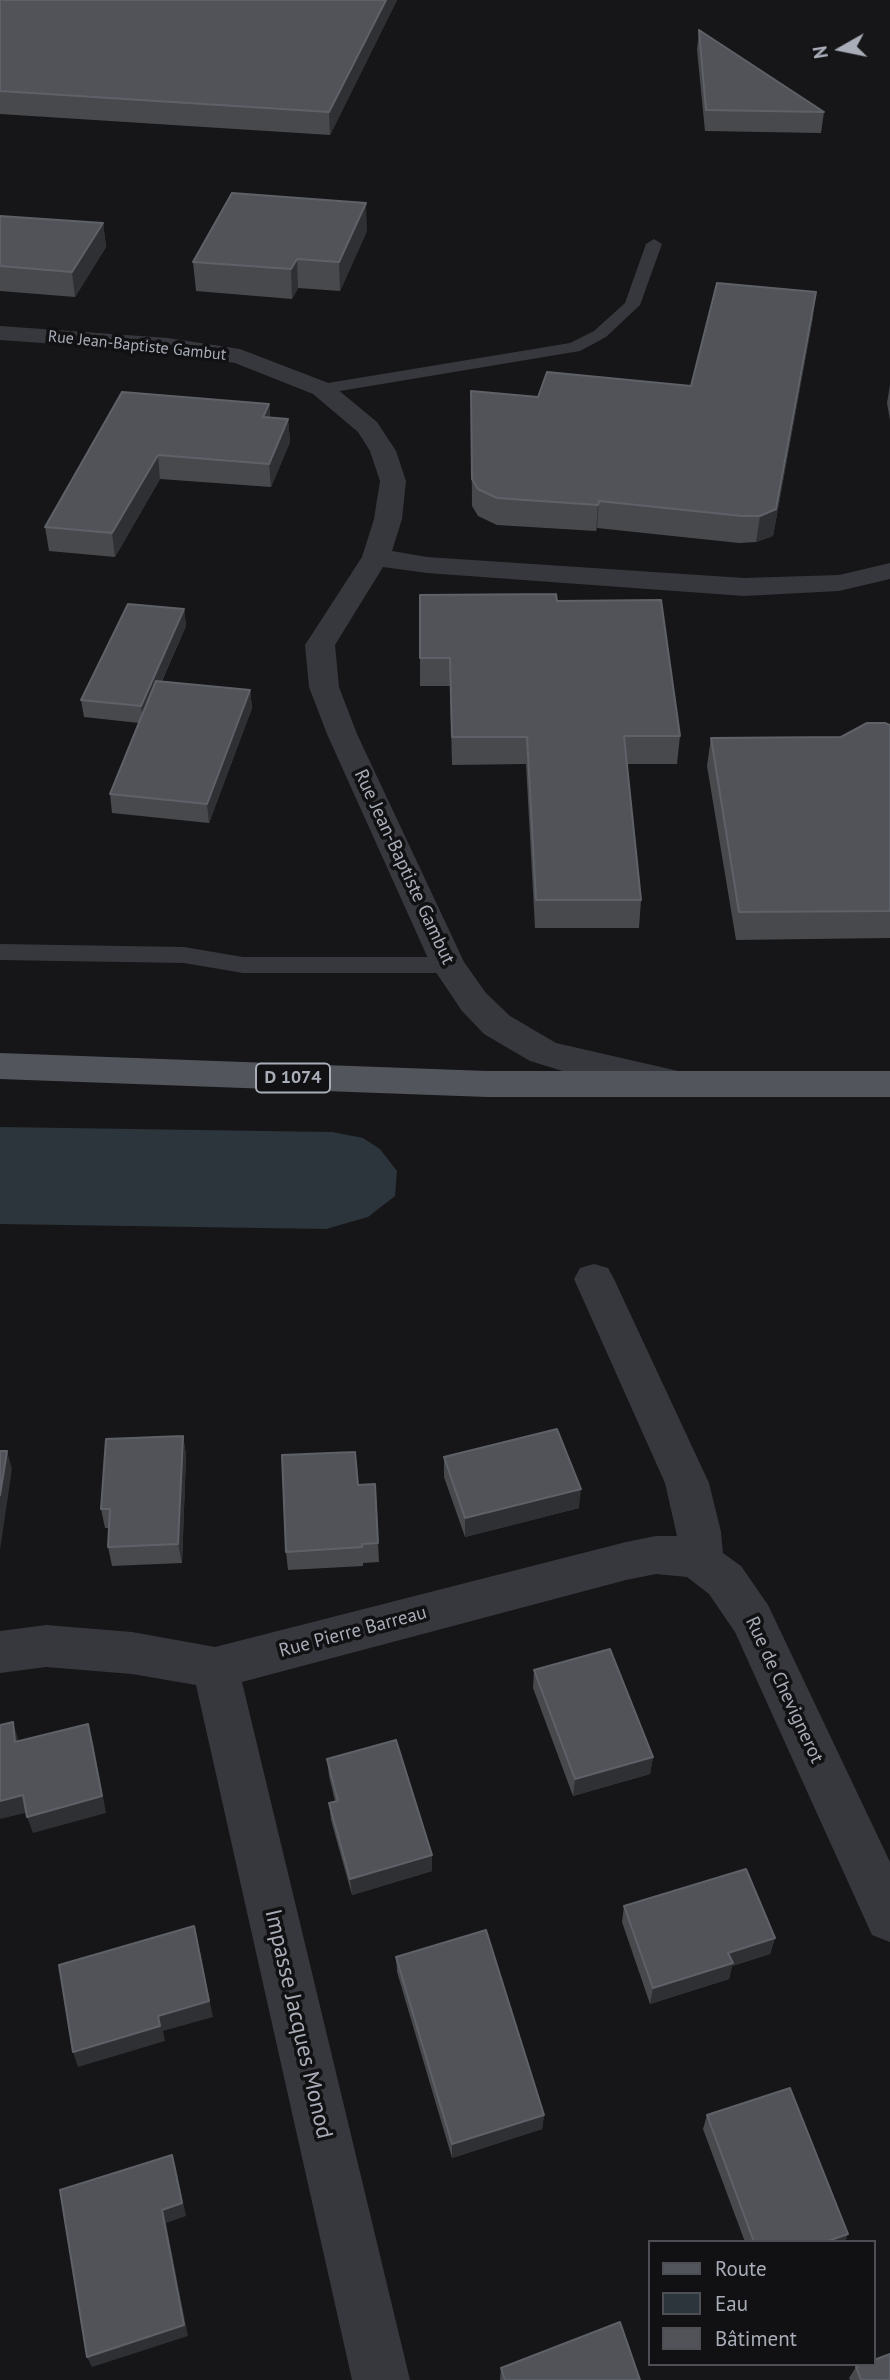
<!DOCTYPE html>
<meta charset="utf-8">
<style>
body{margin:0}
#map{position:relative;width:890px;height:2380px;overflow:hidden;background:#161618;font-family:"PT Sans",sans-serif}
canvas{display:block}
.legend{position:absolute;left:648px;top:2240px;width:228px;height:126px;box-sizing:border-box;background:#111113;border:2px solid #4d4f55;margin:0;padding:9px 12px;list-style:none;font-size:21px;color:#a8adb8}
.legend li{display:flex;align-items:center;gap:14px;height:35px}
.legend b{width:35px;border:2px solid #4d4f55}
.north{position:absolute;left:806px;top:14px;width:70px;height:70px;-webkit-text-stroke:5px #111113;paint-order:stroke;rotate:261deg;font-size:19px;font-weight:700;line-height:28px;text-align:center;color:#a8adb8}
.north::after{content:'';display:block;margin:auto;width:24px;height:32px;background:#a8adb8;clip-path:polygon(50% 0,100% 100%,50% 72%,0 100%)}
</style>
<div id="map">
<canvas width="890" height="2380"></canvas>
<ul class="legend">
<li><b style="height:9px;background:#53555c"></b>Route</li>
<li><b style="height:19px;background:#2c353c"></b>Eau</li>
<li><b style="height:19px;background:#525359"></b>Bâtiment</li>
</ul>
<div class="north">N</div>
</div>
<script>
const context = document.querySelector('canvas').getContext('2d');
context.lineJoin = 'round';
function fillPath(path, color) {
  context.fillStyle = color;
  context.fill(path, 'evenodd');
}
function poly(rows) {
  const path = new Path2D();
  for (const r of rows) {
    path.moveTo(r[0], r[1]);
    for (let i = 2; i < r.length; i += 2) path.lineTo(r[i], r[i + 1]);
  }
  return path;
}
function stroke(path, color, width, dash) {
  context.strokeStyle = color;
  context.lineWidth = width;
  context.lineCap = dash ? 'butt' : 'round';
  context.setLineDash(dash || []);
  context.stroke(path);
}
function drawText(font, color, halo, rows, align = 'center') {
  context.font = font + ' "PT Sans",sans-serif';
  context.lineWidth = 7;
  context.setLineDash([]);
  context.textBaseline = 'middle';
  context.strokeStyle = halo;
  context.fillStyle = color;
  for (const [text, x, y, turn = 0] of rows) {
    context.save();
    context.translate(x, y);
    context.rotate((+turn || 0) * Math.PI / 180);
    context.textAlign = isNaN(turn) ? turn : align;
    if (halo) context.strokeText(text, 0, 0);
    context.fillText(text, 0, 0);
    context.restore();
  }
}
fillPath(poly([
 [0,1127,332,1132,363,1138,380,1149,397,1171,395,1196,368,1217,326,1229,0,1224]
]), '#2c353c');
fillPath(poly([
 [654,239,662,244,640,305,606,337,580,351,322,394,313,389,322,384,570,343,594,331,625,303,646,244,654,239],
 [0,944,184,947,243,957,448,957,456,959,460,965,456,971,448,973,243,973,184,963,0,960,0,944]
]), '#37383d');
fillPath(poly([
 [0,326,168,338,240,349,331,384,377,422,396,451,406,481,402,519,392,551,427,557,744,578,839,575,890,563,890,579,839,591,744,596,427,573,383,567,335,645,339,687,357,734,464,962,486,993,510,1016,556,1043,687,1073,692,1082,687,1091,674,1095,566,1072,530,1061,484,1034,462,1011,431,965,327,734,309,687,305,645,362,557,374,519,380,481,370,451,358,432,313,394,235,363,168,352,0,340,0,326],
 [594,1264,608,1268,614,1279,709,1483,721,1532,723,1553,741,1566,768,1605,890,1862,890,1942,872,1935,735,1632,709,1594,687,1577,656,1574,626,1580,242,1682,410,2380,352,2380,196,1685,132,1674,46,1667,0,1673,0,1631,46,1625,132,1632,215,1647,626,1542,656,1536,677,1536,665,1483,574,1279,580,1268,594,1264]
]), '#37383d');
fillPath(poly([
 [0,1053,487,1071,890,1071,890,1097,487,1097,0,1079,0,1053]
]), '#53555c');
fillPath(poly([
 [0,0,397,0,330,135,0,114],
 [699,30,824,112,821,133,705,131,697,50],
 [0,216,103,223,106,247,75,297,0,291],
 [367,231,340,291,298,288,292,299,196,291,193,262],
 [813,317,773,536,756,542,739,543,597,528,596,531,497,525,478,516,472,506,471,391,538,397,691,386],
 [890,385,890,420,887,403],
 [122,392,269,404,270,417,288,419,290,442,271,487,160,479,115,557,49,551,45,527],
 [420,595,557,601,680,736,677,764,627,764,641,900,639,928,535,928,526,764,452,765,450,686,420,686],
 [184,609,186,626,162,681,250,690,252,708,209,823,112,813,110,794,139,723,84,717,81,700],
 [890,725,890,938,736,940,707,766,711,738,841,737],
 [183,1436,186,1455,182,1563,112,1566,108,1547,109,1528,105,1528,101,1509],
 [444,1457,579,1508,465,1537,444,1477],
 [375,1484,379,1562,363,1563,363,1566,288,1570,286,1552,358,1485],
 [534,1670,653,1757,650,1774,573,1796,533,1688],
 [327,1759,432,1855,432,1871,352,1895,331,1820,329,1803,335,1801,329,1776],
 [624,1906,775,1938,770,1954,732,1966,729,1979,650,2004,622,1922],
 [396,1957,544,2115,542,2129,452,2158,397,1972],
 [707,2115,845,2242,745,2242,703,2129],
 [856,2367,890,2380,850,2380,849,2378],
 [501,2368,640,2380,500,2380]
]), '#47494d');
fillPath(poly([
 [386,0,397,0,330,135,329,112],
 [366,203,367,231,340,291,339,262],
 [103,223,106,247,75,297,72,272],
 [297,259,298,288,292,299,291,269],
 [816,292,813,317,773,536,756,542,760,516],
 [269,404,270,427,263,417],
 [288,419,290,442,271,487,269,464],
 [158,455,160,479,115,557,112,533],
 [599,501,597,528,596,531,598,505],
 [184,609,186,626,143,723,141,706],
 [250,690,252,708,209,823,207,804],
 [183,1436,186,1455,182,1563,178,1544],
 [7,1451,12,1469,0,1550,0,1495],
 [581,1489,579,1508,465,1537,465,1518],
 [13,1722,18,1739,21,1760,15,1742],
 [88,1724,93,1742,106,1813,33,1833,27,1817],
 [653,1757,650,1774,573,1796,575,1779],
 [23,1795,29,1812,0,1819,0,1801],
 [432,1855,432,1871,352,1895,350,1879],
 [194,1926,213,2017,163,2031,165,2041,78,2067,73,2052,158,2016],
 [775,1938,770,1954,732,1966,729,1979,650,2004,653,1988,728,1953],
 [544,2115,542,2129,452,2158,452,2144],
 [172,2155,176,2168,186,2216,166,2223,188,2336,92,2367,87,2357,162,2210],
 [848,2234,845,2242,825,2242]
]), '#2f3033');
const building = poly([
 [0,0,386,0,329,112,0,91,0,0],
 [699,30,824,112,706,110,699,30],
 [232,193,366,203,339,262,297,259,291,269,193,262,232,193],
 [0,216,103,223,72,272,0,266,0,216],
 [717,283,816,292,776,509,760,516,742,516,599,501,598,505,497,498,478,489,472,479,471,391,538,397,547,372,691,386,717,283],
 [122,392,269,404,263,417,288,419,269,464,158,455,112,533,45,527,122,392],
 [556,594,557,601,661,600,680,736,624,736,641,900,536,900,527,737,452,737,450,658,420,658,420,595,556,594],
 [128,604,184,609,141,706,81,700,128,604],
 [156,681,250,690,207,804,110,794,156,681],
 [867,723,885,723,890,725,890,911,739,912,711,738,841,737,867,723],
 [557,1429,581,1489,465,1518,444,1457,557,1429],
 [183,1436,178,1544,108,1547,110,1509,101,1509,106,1439,183,1436],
 [0,1451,7,1451,0,1495,0,1451],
 [355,1452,358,1485,375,1484,378,1543,362,1544,362,1547,286,1552,282,1455,355,1452],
 [610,1649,653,1757,575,1779,534,1670,610,1649],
 [13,1722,15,1742,88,1724,102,1796,27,1817,23,1795,0,1801,0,1725,13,1722],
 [396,1740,432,1855,350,1879,329,1803,338,1801,327,1759,396,1740],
 [746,1869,775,1938,728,1953,733,1963,653,1988,624,1906,746,1869],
 [194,1926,209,2001,158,2016,160,2026,73,2052,59,1965,194,1926],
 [486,1930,544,2115,452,2144,396,1957,486,1930],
 [790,2088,848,2234,825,2242,754,2242,707,2115,790,2088],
 [172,2155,182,2203,162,2210,184,2325,87,2357,60,2190,172,2155],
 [620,2322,640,2380,505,2380,501,2368,620,2322],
 [890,2354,890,2380,861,2380,856,2367,863,2364,874,2364,874,2360,890,2354]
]);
fillPath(building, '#525359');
stroke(building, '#5f6168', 2);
drawText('16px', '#a8adb8', '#111113', [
 ["Rue Jean-Baptiste Gambut",137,346,6]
]);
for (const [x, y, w] of [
 [293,1078,74]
]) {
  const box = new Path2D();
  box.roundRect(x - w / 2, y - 14.5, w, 29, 5);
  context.fillStyle = '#111113';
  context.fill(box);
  stroke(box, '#a8adb8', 2);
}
drawText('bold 18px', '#a8adb8', null, [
 ["D 1074",293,1078]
]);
drawText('19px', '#a8adb8', '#111113', [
 ["Rue Jean-Baptiste Gambut",404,867,65],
 ["Rue Pierre Barreau",353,1632,-15],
 ["Rue de Chevignerot",784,1690,65]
]);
drawText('23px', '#a8adb8', '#111113', [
 ["Impasse Jacques Monod",298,2024,77]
]);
</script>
